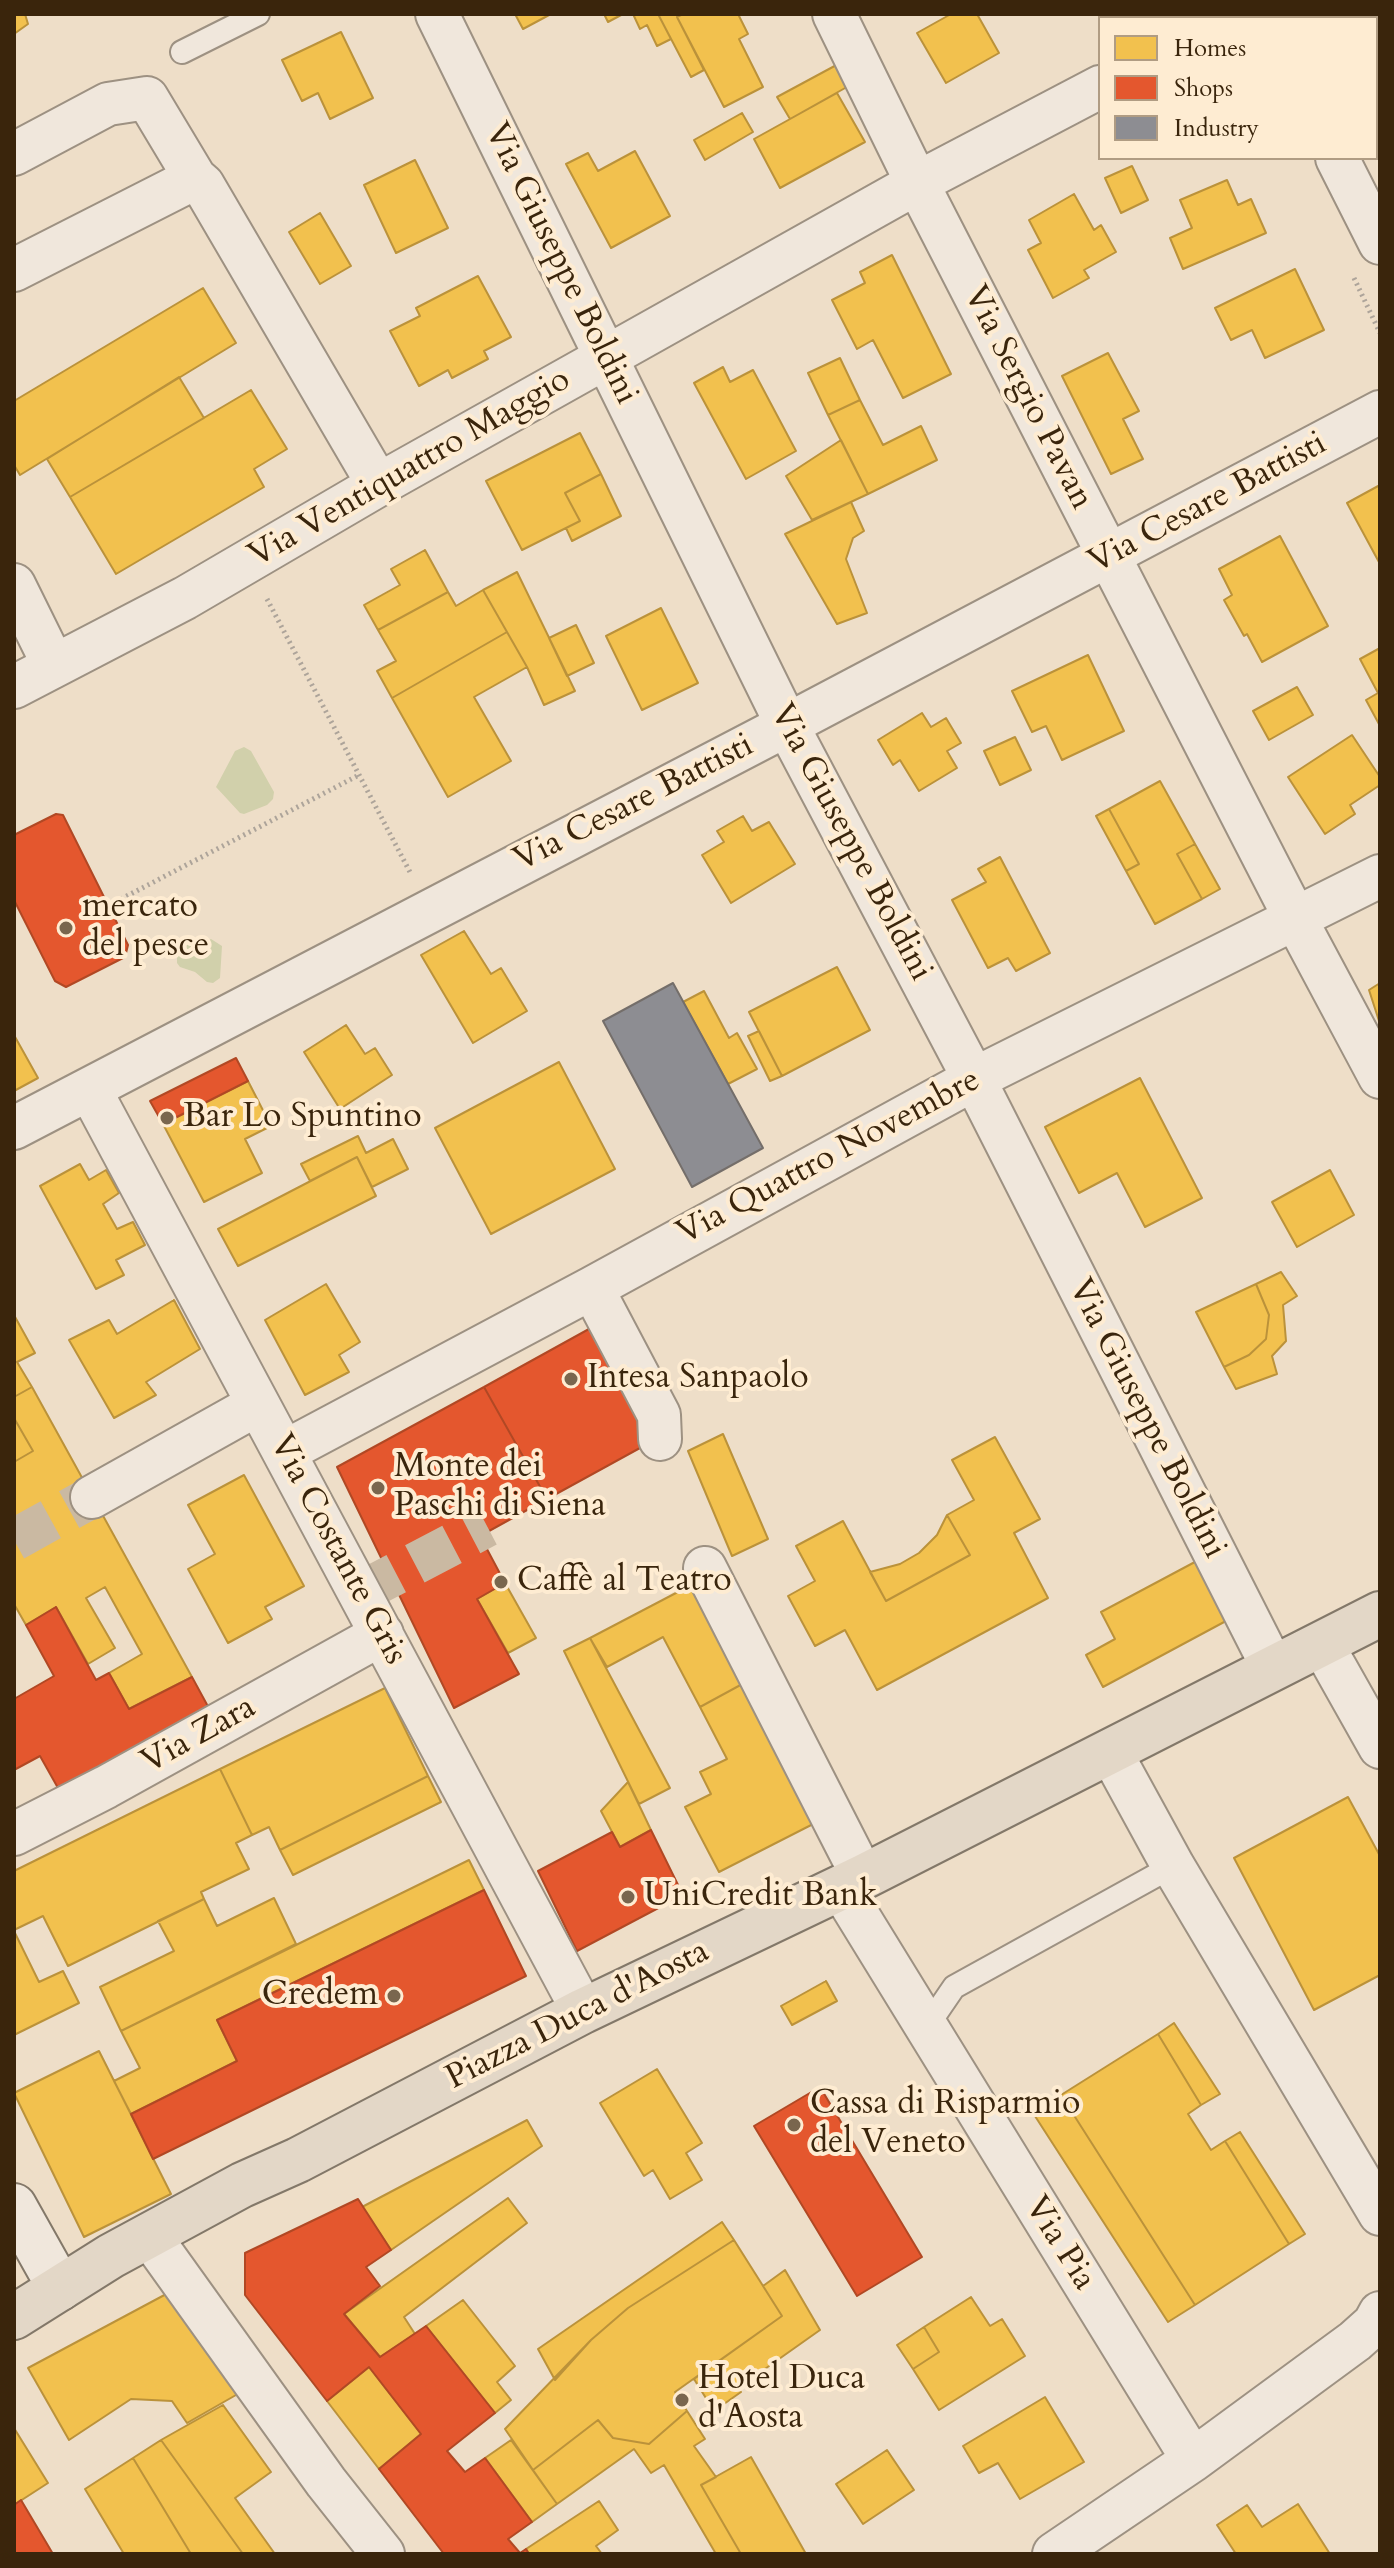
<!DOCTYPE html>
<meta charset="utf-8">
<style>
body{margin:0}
#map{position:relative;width:1394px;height:2568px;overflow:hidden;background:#eedec8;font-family:Cardo,serif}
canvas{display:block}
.frame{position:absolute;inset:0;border:16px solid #3a250c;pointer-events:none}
.legend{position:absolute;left:1098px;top:16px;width:280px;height:144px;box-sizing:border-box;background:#feecd2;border:2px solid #b09c83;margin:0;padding:10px 14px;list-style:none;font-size:24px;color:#3a250c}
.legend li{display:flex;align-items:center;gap:16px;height:40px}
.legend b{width:40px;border:2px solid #b09c83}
</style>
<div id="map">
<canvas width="1394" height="2568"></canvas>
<div class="frame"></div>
<ul class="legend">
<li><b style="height:22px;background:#f2c14e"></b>Homes</li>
<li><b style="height:22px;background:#e4572e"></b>Shops</li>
<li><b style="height:22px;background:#8d8d92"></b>Industry</li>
</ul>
</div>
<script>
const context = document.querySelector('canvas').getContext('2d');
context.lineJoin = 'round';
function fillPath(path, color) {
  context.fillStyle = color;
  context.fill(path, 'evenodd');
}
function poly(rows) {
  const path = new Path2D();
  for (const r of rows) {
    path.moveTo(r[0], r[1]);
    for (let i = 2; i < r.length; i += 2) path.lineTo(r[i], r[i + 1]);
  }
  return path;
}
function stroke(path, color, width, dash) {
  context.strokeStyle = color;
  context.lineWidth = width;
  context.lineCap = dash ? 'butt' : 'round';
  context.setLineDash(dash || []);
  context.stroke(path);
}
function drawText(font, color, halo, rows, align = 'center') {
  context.font = font + ' Cardo,serif';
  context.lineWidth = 8;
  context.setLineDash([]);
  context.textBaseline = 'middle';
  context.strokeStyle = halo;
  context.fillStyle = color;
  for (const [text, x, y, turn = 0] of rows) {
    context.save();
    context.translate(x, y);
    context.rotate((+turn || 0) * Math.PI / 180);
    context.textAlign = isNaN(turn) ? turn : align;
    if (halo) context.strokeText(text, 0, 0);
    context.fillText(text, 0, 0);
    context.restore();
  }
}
fillPath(poly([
 [244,747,251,751,274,792,273,799,267,805,244,814,240,813,216,787,235,751],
 [185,938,205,942,211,939,222,946,220,978,213,983,207,982,195,972,180,967,177,963,177,945]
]), '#d1d0ab');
const homes = poly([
 [14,14,25,14,28,24,14,34,14,14],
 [515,14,551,14,523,29,515,14],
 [604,14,623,14,608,22,604,14],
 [633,14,658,14,671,39,657,46,647,25,640,29,633,14],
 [658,14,683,14,677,17,704,70,691,77,658,14],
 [683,14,738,14,748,34,739,39,763,87,724,107,677,17,683,14],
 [951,14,977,14,999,53,946,83,917,33,951,14],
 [1364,14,1380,14,1380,50,1376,42,1376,18,1364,18,1364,14],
 [341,32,373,98,330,119,318,93,302,101,282,60,341,32],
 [842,62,854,83,790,119,777,97,842,62],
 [837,93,865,142,780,188,754,139,837,93],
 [742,113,753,132,705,160,694,140,742,113],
 [635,151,670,216,611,248,566,164,588,153,598,171,635,151],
 [415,160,448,228,396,253,364,185,415,160],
 [1132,166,1148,200,1121,213,1105,178,1132,166],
 [1227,180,1238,205,1251,199,1266,233,1183,269,1170,238,1192,228,1180,200,1227,180],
 [1074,194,1094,230,1101,225,1116,252,1084,270,1089,278,1053,298,1028,250,1041,243,1029,220,1074,194],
 [320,213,351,266,320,284,289,232,320,213],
 [892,255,951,374,903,398,873,340,857,349,832,300,865,283,860,272,892,255],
 [1295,269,1324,330,1265,358,1252,330,1231,340,1215,308,1295,269],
 [478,276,511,337,484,351,488,359,452,378,448,370,419,386,390,331,420,316,416,308,478,276],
 [203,288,236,343,20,475,14,465,14,401,203,288],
 [1108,353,1139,411,1123,419,1143,459,1111,474,1062,376,1108,353],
 [840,358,860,400,828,415,808,373,840,358],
 [723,367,730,382,753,370,796,451,746,479,694,383,723,367],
 [179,377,204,418,70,497,47,459,179,377],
 [251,390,287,449,254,469,264,487,116,574,70,497,251,390],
 [860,400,883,445,921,426,937,460,868,494,828,415,860,400],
 [580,433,601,474,565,493,580,521,522,550,486,481,580,433],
 [841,440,868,494,812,520,786,476,841,440],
 [601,474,621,516,572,541,566,528,580,521,565,493,601,474],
 [1380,485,1380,564,1347,503,1380,485],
 [851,502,864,531,853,538,846,559,867,613,837,624,785,534,851,502],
 [1280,536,1328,626,1262,662,1247,634,1244,636,1224,600,1232,595,1219,569,1280,536],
 [425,550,448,592,378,630,364,605,400,585,391,569,425,550],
 [517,572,575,691,544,705,527,667,483,590,517,572],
 [483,590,507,632,392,698,377,671,396,661,378,630,448,592,456,606,483,590],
 [661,608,698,683,642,710,606,636,661,608],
 [576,625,594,663,567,676,549,638,576,625],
 [507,632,527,667,474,697,511,761,448,797,392,698,507,632],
 [1380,648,1380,726,1366,700,1378,693,1360,659,1380,648],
 [1088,655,1124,731,1062,760,1046,726,1032,732,1012,691,1088,655],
 [1297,687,1313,715,1269,740,1253,711,1297,687],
 [922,713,931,727,946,718,961,743,947,751,957,768,919,791,900,760,893,765,878,740,922,713],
 [1352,735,1380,777,1380,785,1350,805,1355,814,1325,834,1288,777,1352,735],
 [1015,737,1031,770,1000,785,984,751,1015,737],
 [1160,781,1195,844,1177,854,1202,899,1155,924,1126,871,1139,864,1109,809,1160,781],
 [1109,809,1139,864,1126,871,1096,816,1109,809],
 [743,816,752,831,769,822,795,864,731,903,702,855,724,842,717,831,743,816],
 [1195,844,1220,889,1202,899,1177,854,1195,844],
 [1000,857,1050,953,1016,971,1008,958,988,968,952,900,986,882,978,869,1000,857],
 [464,931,491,974,501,968,527,1011,473,1043,421,955,464,931],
 [837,967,870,1030,782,1076,749,1012,837,967],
 [1380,983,1380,1024,1369,990,1380,983],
 [704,991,729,1038,737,1033,757,1069,728,1084,683,1002,704,991],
 [346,1025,365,1054,375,1048,392,1075,340,1109,304,1052,346,1025],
 [759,1031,782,1076,770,1081,748,1036,759,1031],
 [14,1035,38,1078,14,1091,14,1035],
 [559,1062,615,1169,491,1234,435,1128,559,1062],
 [1140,1078,1202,1198,1145,1227,1117,1173,1079,1193,1045,1127,1140,1078],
 [248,1081,271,1126,245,1139,262,1173,204,1202,163,1124,248,1081],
 [358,1136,366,1153,393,1139,408,1169,372,1187,357,1157,310,1181,301,1164,358,1136],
 [357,1157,376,1196,238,1266,218,1229,357,1157],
 [80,1164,89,1180,106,1170,119,1193,103,1204,117,1229,133,1222,145,1245,116,1260,124,1275,96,1289,40,1186,80,1164],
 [1330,1170,1354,1215,1297,1247,1272,1202,1330,1170],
 [1281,1272,1297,1296,1283,1305,1286,1341,1272,1356,1277,1374,1236,1389,1224,1367,1249,1355,1266,1339,1269,1315,1256,1284,1281,1272],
 [326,1284,360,1342,339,1355,349,1372,305,1395,265,1320,326,1284],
 [1256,1284,1269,1315,1266,1339,1249,1355,1224,1367,1196,1312,1256,1284],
 [174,1300,200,1349,146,1382,156,1395,114,1418,69,1340,109,1320,117,1334,174,1300],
 [14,1315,35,1353,17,1362,32,1387,14,1397,14,1315],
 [32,1387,192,1677,129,1709,109,1673,142,1654,105,1587,86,1598,115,1648,88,1664,56,1607,26,1625,14,1604,14,1462,33,1451,14,1418,14,1397,32,1387],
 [14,1418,33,1451,14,1462,14,1418],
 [723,1434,768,1539,732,1556,688,1451,723,1434],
 [995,1437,1040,1519,1014,1533,1048,1598,877,1690,845,1630,815,1646,788,1596,815,1581,796,1546,843,1521,886,1601,970,1555,947,1515,974,1500,952,1460,995,1437],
 [244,1475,304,1586,265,1607,272,1619,228,1643,188,1569,215,1554,188,1505,244,1475],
 [947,1515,970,1555,886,1601,870,1572,900,1564,919,1553,937,1535,947,1515],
 [1208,1555,1239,1614,1103,1687,1086,1655,1115,1639,1101,1612,1208,1555],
 [505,1583,536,1638,508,1653,477,1599,505,1583],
 [695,1583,746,1682,700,1707,663,1637,607,1667,590,1638,695,1583],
 [590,1638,670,1788,639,1804,564,1651,590,1638],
 [746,1682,819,1821,719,1872,685,1807,711,1794,700,1772,727,1759,700,1707,746,1682],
 [385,1688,428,1776,280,1850,269,1827,252,1835,220,1769,385,1688],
 [220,1769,252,1835,236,1843,249,1869,201,1892,204,1899,68,1966,43,1916,14,1930,14,1871,220,1769],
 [428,1776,441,1802,293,1875,280,1850,428,1776],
 [628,1782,651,1830,620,1847,601,1811,628,1782],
 [1348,1797,1380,1856,1380,1975,1314,2010,1234,1858,1348,1797],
 [469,1860,484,1890,217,2020,237,2061,131,2114,114,2081,140,2068,121,2031,469,1860],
 [274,1898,296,1944,121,2031,100,1987,174,1951,158,1921,204,1899,217,1926,274,1898],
 [14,1931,39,1982,63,1971,79,2003,14,2035,14,1931],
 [826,1981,837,2001,792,2025,781,2006,826,1981],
 [1174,2023,1220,2094,1201,2105,1158,2034,1174,2023],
 [1158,2034,1201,2105,1188,2114,1211,2150,1225,2141,1289,2244,1195,2305,1061,2095,1158,2034],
 [99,2051,171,2194,84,2237,14,2093,99,2051],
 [657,2069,702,2143,686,2153,702,2180,670,2199,653,2170,644,2176,600,2103,657,2069],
 [1061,2095,1195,2305,1168,2322,1033,2113,1061,2095],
 [527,2120,542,2146,391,2250,362,2207,527,2120],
 [1240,2132,1305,2234,1289,2244,1225,2141,1240,2132],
 [508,2198,527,2223,404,2317,415,2334,380,2357,344,2314,508,2198],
 [722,2222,734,2240,628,2308,591,2340,555,2380,538,2349,722,2222],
 [734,2240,782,2316,675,2392,687,2411,649,2444,613,2438,598,2420,533,2470,505,2429,591,2340,628,2308,734,2240],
 [785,2270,820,2330,738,2388,741,2392,714,2411,694,2379,782,2316,763,2286,785,2270],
 [170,2292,243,2391,187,2423,172,2401,131,2399,69,2440,28,2368,170,2292],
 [971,2297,990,2326,1002,2319,1025,2356,939,2410,913,2369,939,2352,924,2327,971,2297],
 [463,2300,515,2366,497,2382,511,2400,495,2413,426,2326,463,2300],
 [924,2327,939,2352,913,2369,897,2345,924,2327],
 [369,2367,421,2434,379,2469,327,2401,369,2367],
 [1045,2397,1084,2462,1020,2499,998,2463,979,2473,963,2446,1045,2397],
 [223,2405,271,2472,235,2498,275,2554,243,2554,161,2440,223,2405],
 [687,2411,705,2439,694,2446,716,2477,701,2485,741,2554,716,2554,664,2465,651,2473,634,2449,557,2504,533,2470,598,2420,613,2438,649,2444,687,2411],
 [14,2428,48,2483,14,2505,14,2428],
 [161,2440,243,2554,191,2554,133,2458,161,2440],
 [511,2440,557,2504,532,2522,485,2458,511,2440],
 [887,2450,914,2490,863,2524,836,2484,887,2450],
 [751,2457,806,2554,741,2554,701,2485,751,2457],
 [133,2458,191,2554,124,2554,85,2489,133,2458],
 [599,2501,618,2530,596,2546,602,2554,529,2554,526,2549,599,2501],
 [1298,2504,1330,2554,1236,2554,1217,2525,1247,2505,1262,2527,1298,2504]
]);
fillPath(homes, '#f2c14e');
stroke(homes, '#bb923a', 2);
const shops = poly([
 [56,814,63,815,128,945,125,957,66,987,55,981,14,900,14,835,56,814],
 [236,1058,248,1081,163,1124,150,1101,236,1058],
 [598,1324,660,1437,547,1499,484,1387,598,1324],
 [484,1387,547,1499,480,1536,505,1583,477,1599,519,1674,454,1708,337,1467,484,1387],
 [56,1607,96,1680,109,1673,129,1709,192,1677,211,1712,58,1788,40,1756,14,1770,14,1699,54,1676,26,1625,56,1607],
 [651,1830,683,1895,577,1951,538,1871,612,1832,620,1847,651,1830],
 [484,1890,526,1976,153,2159,131,2114,237,2061,217,2020,484,1890],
 [820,2087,922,2257,857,2296,754,2126,820,2087],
 [358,2199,391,2250,366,2267,380,2286,344,2314,380,2357,426,2326,495,2413,447,2451,465,2472,485,2458,532,2522,508,2539,520,2553,526,2549,529,2554,444,2554,379,2469,421,2434,369,2367,327,2401,245,2295,245,2253,358,2199],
 [21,2500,53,2554,14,2554,14,2505,21,2500]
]);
fillPath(shops, '#e4572e');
stroke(shops, '#b14824', 2);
const industry = poly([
 [673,983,763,1148,692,1187,603,1021,673,983]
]);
fillPath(industry, '#8d8d92');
stroke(industry, '#746e6a', 2);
stroke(poly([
 [14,1540,92,1497],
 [359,1593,487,1526]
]), '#cab9a2', 42, [42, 21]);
const lane = poly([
 [182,52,258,14],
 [926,2028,954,1987,1173,1866]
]);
const street = poly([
 [437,14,787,725,974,1079,1273,1668],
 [834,14,912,173,1295,918,1380,1077],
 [1229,18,1237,14],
 [14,154,108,104,147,98,195,178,203,185,372,474,380,484],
 [1337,158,1380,243],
 [14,270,195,178],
 [14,585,54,666],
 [14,687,185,598,380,484,917,183,1100,87],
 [90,1090,583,2011],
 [14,1128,787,725,1380,412],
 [592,1288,659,1415,660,1439],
 [284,1452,592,1288,974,1079,1380,876],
 [92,1497,258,1404],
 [705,1568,863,1877],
 [1322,1644,1380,1747],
 [1110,1751,1173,1866,1380,2214],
 [14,1834,106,1787,382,1634],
 [841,1888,1193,2460],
 [149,2235,326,2482,383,2554],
 [1054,2554,1193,2460,1355,2341,1374,2324,1380,2313]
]);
const secondary = poly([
 [14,2206,60,2288]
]);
const primary = poly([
 [14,2317,111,2256,242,2185,298,2160,583,2011,863,1877,1380,1614]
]);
stroke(lane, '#9d9182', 26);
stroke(street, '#9d9182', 46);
stroke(secondary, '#837869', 48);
stroke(primary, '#837869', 48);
stroke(poly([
 [1354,278,1380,333],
 [267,599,411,874],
 [121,899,359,775]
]), '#ada49a', 5, [2, 4]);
stroke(lane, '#f0e7dc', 22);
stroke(street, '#f0e7dc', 42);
stroke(secondary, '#f0e7dc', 44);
stroke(primary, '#e3d7c7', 44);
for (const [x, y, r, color] of [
 [66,928,8,"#79664e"],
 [167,1118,8,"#79664e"],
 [571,1379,8,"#79664e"],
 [378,1488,8,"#79664e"],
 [501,1582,8,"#79664e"],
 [628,1897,8,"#79664e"],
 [394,1996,8,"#79664e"],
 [794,2125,8,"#79664e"],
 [682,2400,8,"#79664e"]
]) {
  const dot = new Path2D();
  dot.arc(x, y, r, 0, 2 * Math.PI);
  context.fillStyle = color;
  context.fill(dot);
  stroke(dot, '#feecd2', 3);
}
drawText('34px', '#3a250c', '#feecd2', [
 ["Via Giuseppe Boldini",560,264,64],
 ["Via Sergio Pavan",1027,398,63],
 ["Via Ventiquattro Maggio",410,469,-30],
 ["Via Cesare Battisti",1208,504,-28],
 ["Via Cesare Battisti",634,804,-27],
 ["Via Giuseppe Boldini",850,843,62],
 ["Via Quattro Novembre",829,1158,-28],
 ["Via Giuseppe Boldini",1146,1419,63],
 ["Via Costante Gris",337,1550,62],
 ["Via Zara",199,1736,-29],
 ["Piazza Duca d'Aosta",578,2016,-27],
 ["Via Pia",1059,2244,58]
]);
drawText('34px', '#3a250c', '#feecd2', [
 ["mercato",82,908],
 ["del pesce",82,947],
 ["Bar Lo Spuntino",183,1118],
 ["Intesa Sanpaolo",587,1379],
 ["Monte dei",394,1468],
 ["Paschi di Siena",394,1507],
 ["Caffè al Teatro",517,1582],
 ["UniCredit Bank",644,1897],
 ["Credem",378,1996,"right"],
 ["Cassa di Risparmio",810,2105],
 ["del Veneto",810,2144],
 ["Hotel Duca",698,2380],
 ["d'Aosta",698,2419]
], 'left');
</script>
